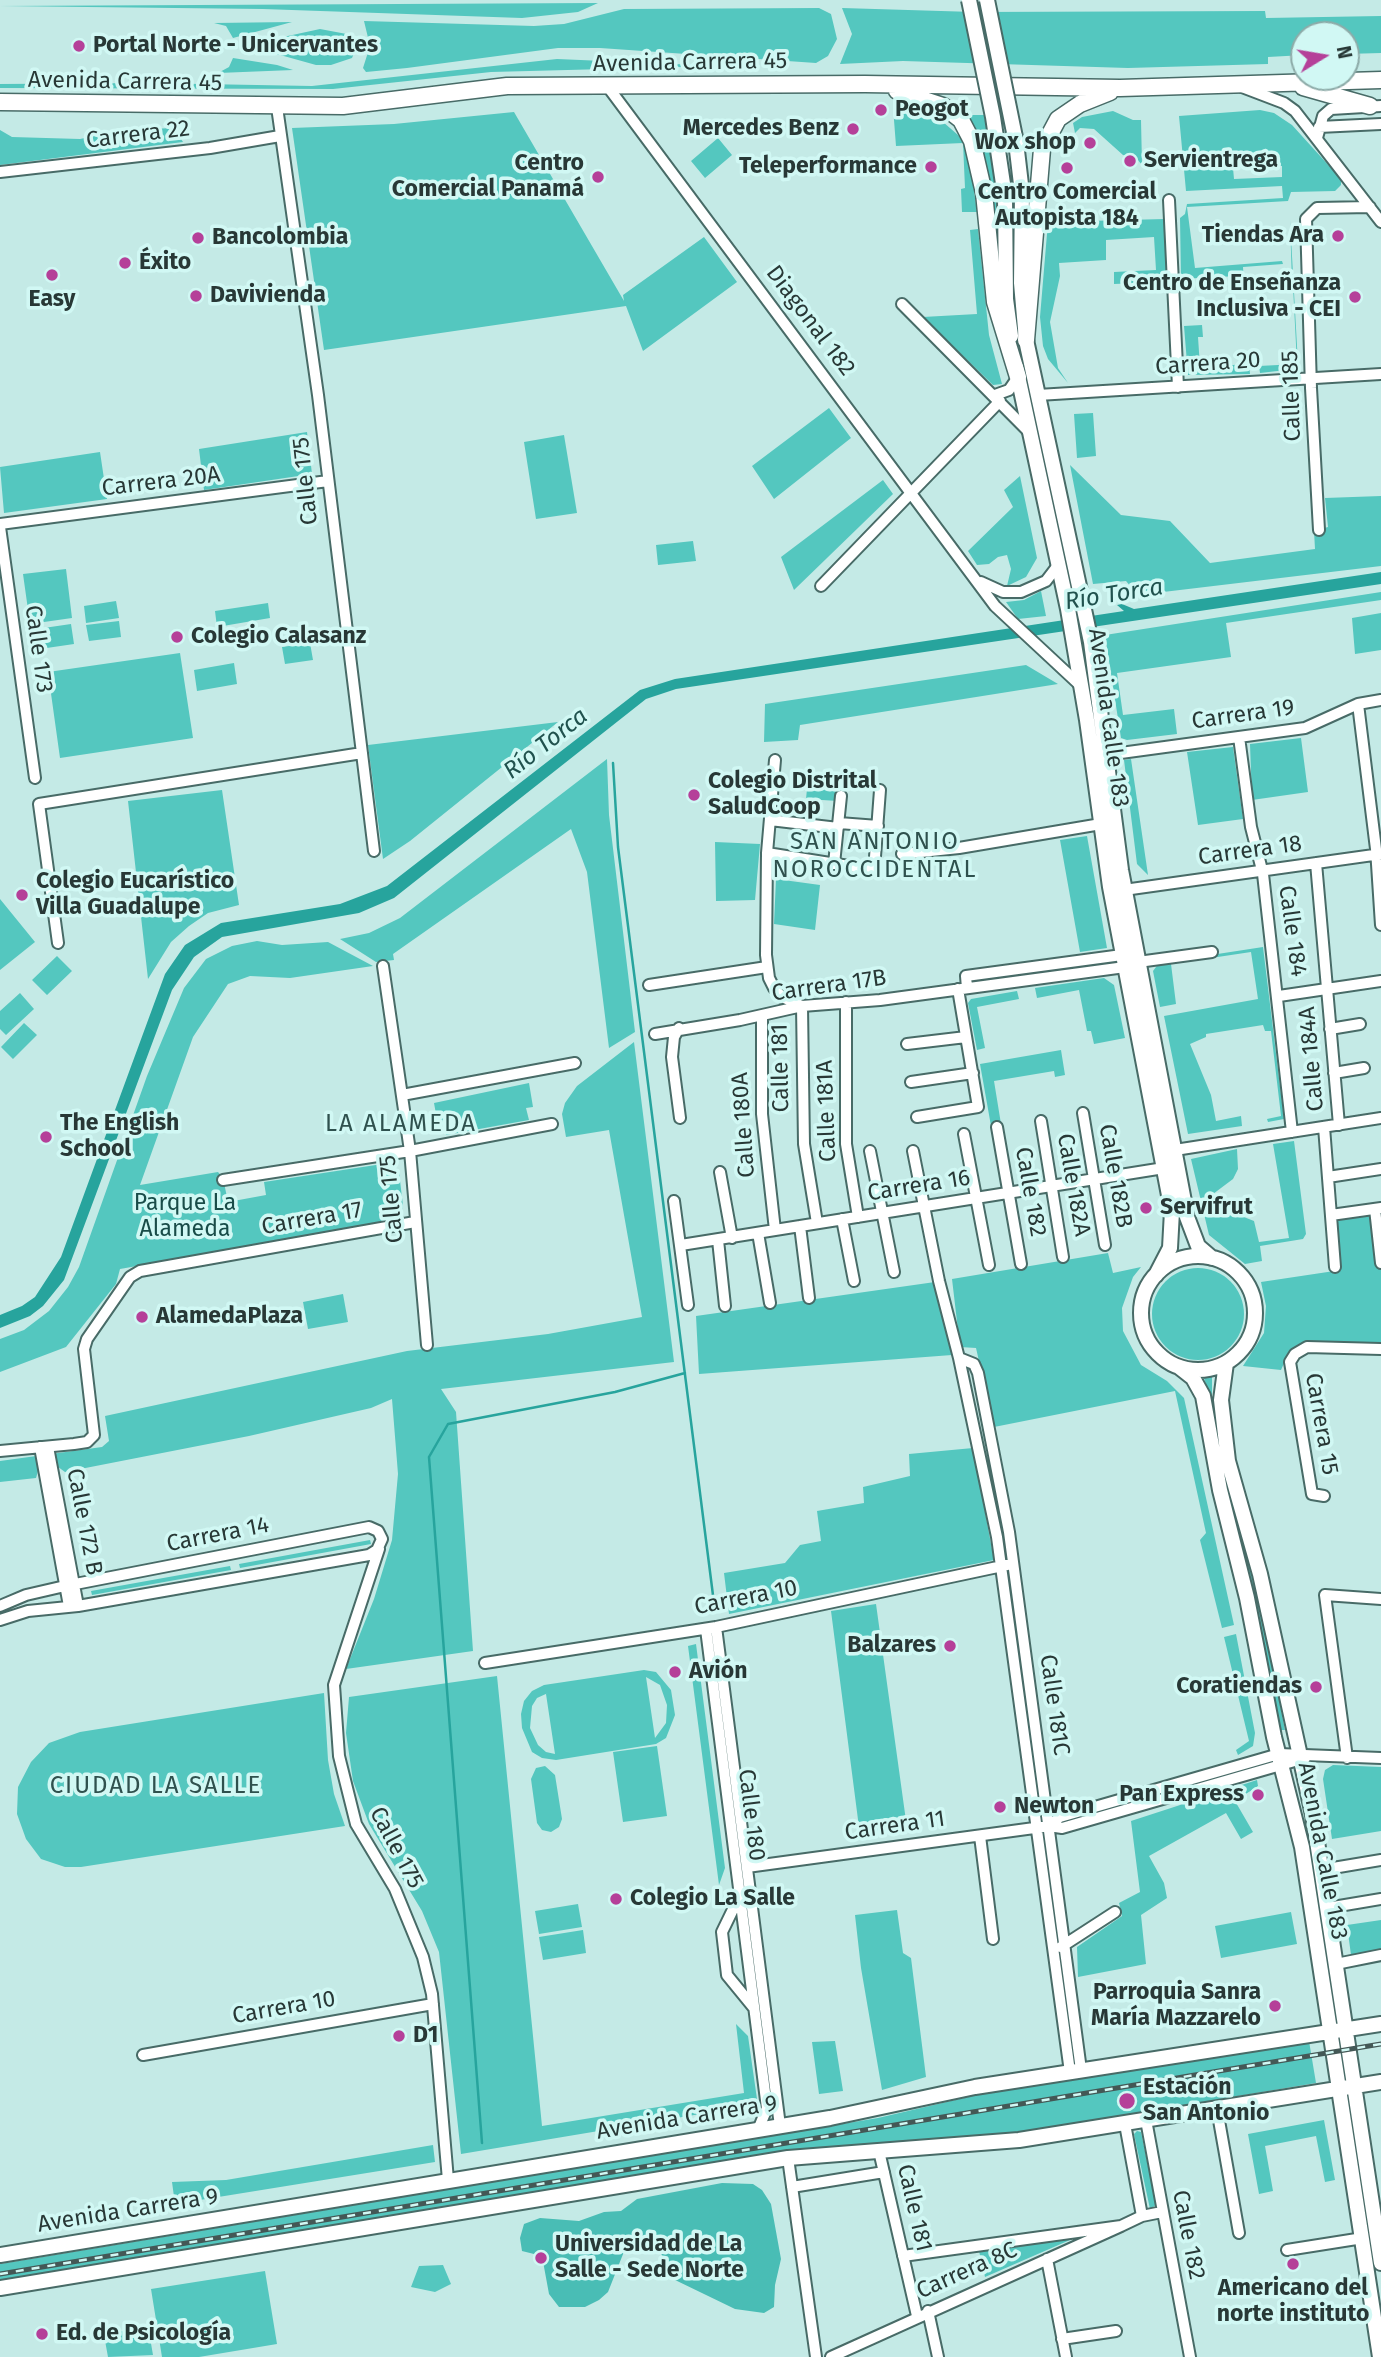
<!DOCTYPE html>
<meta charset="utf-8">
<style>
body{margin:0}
#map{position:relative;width:1381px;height:2357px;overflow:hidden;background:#c4eae6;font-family:"Fira Sans",sans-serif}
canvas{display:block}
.north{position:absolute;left:1290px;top:21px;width:70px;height:70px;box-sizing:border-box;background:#d1f8f4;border:2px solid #8daba8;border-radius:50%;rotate:79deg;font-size:19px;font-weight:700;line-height:28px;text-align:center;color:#283836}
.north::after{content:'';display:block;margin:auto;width:24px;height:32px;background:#b54099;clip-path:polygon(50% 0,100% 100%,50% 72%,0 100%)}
</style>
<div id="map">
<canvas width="1381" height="2357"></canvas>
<div class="north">N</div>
</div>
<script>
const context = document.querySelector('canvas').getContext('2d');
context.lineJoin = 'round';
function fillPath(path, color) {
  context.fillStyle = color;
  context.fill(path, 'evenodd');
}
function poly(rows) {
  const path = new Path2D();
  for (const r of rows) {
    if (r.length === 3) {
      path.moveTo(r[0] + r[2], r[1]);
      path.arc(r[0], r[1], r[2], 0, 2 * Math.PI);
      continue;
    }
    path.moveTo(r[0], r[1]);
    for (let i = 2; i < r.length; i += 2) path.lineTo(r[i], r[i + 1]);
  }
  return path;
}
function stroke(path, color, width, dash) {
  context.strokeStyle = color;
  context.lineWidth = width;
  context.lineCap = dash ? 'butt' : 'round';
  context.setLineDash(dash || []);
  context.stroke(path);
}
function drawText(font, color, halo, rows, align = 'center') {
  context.font = font + ' "Fira Sans",sans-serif';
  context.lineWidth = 7;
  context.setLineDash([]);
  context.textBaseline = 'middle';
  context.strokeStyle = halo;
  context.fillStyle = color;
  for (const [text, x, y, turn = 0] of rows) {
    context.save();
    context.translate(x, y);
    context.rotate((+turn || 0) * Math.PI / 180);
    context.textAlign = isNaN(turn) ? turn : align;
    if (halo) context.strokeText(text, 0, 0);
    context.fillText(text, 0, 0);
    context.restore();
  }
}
fillPath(poly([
 [598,3,578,12,522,18,263,9,0,6],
 [819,8,831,14,837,39,828,56,816,63,600,48,558,48,407,68,366,72,363,68,370,46,364,21,534,26,564,24,624,9],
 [842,8,974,12,1265,11,1266,18,1381,16,1381,53,1346,54,1346,35,1304,35,1304,55,1268,57,1268,64,1128,68,903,61,840,64,852,34],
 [292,22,233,38,226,26,214,23],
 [320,29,352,35,357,46,352,58,331,65,316,65,273,53,274,39],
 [233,58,277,65,293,70,218,73,229,67],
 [557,59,721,66,491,72,333,89,0,88,0,84,146,83,312,86],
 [893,107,923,109,935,115,958,135,963,142,972,177,977,212,962,212,961,189,965,188,963,143,896,146],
 [1260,110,1274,113,1292,125,1341,179,1341,185,1335,191,1291,192,1288,201,1187,207,1195,268,1282,261,1283,264,1243,267,1244,286,1292,283,1290,220,1298,364,1295,369,1260,373,1259,366,1297,364,1293,286,1240,289,1238,276,1181,279,1180,218,1185,214,1187,204,1283,198,1282,186,1186,191,1179,116],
 [1282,166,1282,177,1234,179,1233,168],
 [1113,111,1133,120,1141,120,1142,165,1137,159,1123,155,1094,129,1080,128,1075,133,1073,123,1082,117],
 [514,112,624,301,623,295,704,237,737,282,643,351,626,306,324,350,292,128,394,124],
 [965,115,984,115,996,184,997,242,987,180],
 [174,128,183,142,0,165,0,130,12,137,80,139,123,130],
 [718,138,732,155,705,178,691,161],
 [1165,219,1167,281,1163,282,1114,284,1114,272,1156,270,1154,237,1106,240,1106,260,1059,263,1060,276,1050,322,1058,368,1068,383,1048,359,1043,346,1040,317,1048,222],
 [978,229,989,335,1002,384,993,385,923,317,977,314,970,230],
 [1202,325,1203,337,1198,337,1200,367,1249,364,1250,374,1188,375,1184,326],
 [829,408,851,438,774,499,752,466],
 [1093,413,1096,456,1077,458,1074,414],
 [307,432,312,474,204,490,199,449],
 [564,435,577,513,536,519,524,442],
 [100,452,107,499,4,513,0,467],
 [1070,465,1121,515,1170,521,1210,563,1315,549,1314,531,1328,527,1325,498,1381,496,1381,566,1138,595,1126,581,1093,584],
 [1020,476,1037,558,1026,577,1007,586,1011,569,1007,555,998,557,989,564,977,565,968,551,1013,507,1004,490],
 [883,480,893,494,794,590,781,557],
 [693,541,696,561,658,565,656,545],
 [66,569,72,618,30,624,23,574],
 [1041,591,1046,616,1018,619,1006,602,1024,600],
 [1381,592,1381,600,1226,623,1231,657,1117,673,1123,715,1174,709,1177,734,1127,740,1121,738,1105,635],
 [116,601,119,618,86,623,84,606],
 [268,603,270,618,217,627,215,611],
 [1381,613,1381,650,1355,654,1352,618],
 [119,621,121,637,89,641,86,625],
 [71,624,74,644,33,650,30,630],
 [310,643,313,660,285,664,282,647],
 [180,653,193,738,60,758,48,672],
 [234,663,237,684,197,691,194,670],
 [1026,665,1058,684,800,725,798,740,764,742,765,704],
 [558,722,410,841,383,859,368,745],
 [1301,738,1308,792,1252,800,1250,744],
 [1233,747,1243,819,1198,825,1187,752],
 [607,759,609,815,635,1032,609,1048,587,872,571,829,393,954,394,960,376,962,340,939,369,933,400,918],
 [1131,759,1148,875,1137,864,1124,760],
 [808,779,840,781,838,801,806,799],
 [222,790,239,905,208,913,189,926,171,942,148,979,128,801],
 [1087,836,1107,948,1080,952,1060,840],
 [715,842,760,844,755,900,716,901],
 [776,879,820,885,815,930,774,924],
 [0,899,35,942,0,970],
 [257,941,282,945,328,942,373,966,290,978,250,976,228,984,193,1037,140,1185,218,1172,223,1178,228,1202,266,1195,264,1182,389,1163,399,1172,403,1206,400,1216,391,1221,120,1269,116,1284,66,1347,0,1372,0,1339,24,1330,49,1311,68,1287,79,1267,147,1076,184,988,206,959,232,946],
 [1263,947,1284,1119,1268,1122,1267,1119,1281,1116,1271,1031,1265,1031,1263,1025,1206,1034,1206,1037,1190,1044,1211,1095,1216,1121,1241,1116,1242,1126,1188,1134,1164,1016,1258,999,1251,952,1171,964,1176,1004,1160,1007,1153,971,1159,963],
 [57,956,72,971,47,995,32,980],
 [1104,978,1114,985,1125,1038,1094,1044,1091,1031,1087,1031,1079,990,1037,998,1035,988],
 [1017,991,1019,999,977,1007,985,1048,977,1050,968,1003,971,999],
 [20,993,34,1009,6,1035,0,1029,0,1011],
 [24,1023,37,1035,13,1059,1,1047],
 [634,1042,674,1362,441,1389,456,1412,473,1651,346,1669,374,1599,392,1540,398,1474,392,1399,371,1408,249,1436,65,1472,54,1464,39,1468,36,1478,0,1482,0,1461,102,1447,109,1441,105,1416,407,1351,548,1334,642,1317,609,1130,566,1137,562,1114,565,1103,577,1086],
 [1061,1050,1065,1075,1055,1077,1054,1071,994,1081,1001,1124,991,1126,980,1064],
 [529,1083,533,1107,526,1108,529,1120,446,1135,444,1124,438,1125,434,1103],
 [1294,1141,1306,1234,1303,1239,1260,1246,1262,1261,1245,1264,1209,1235,1191,1159,1237,1149,1238,1169,1233,1179,1213,1194,1216,1214,1231,1212,1254,1221,1259,1242,1289,1238,1273,1144],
 [1372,1213,1381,1264,1381,1344,1300,1344,1289,1352,1281,1370,1243,1366,1264,1333,1266,1306,1261,1282,1341,1270,1335,1217],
 [1108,1253,1113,1273,1141,1267,1133,1277,1122,1308,1123,1331,1141,1365,1167,1381,1184,1398,1234,1625,1222,1628,1200,1540,1206,1533,1175,1391,994,1427,976,1348,960,1347,952,1279],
 [1198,1314,46],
 [935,1282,952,1355,699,1374,696,1316],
 [343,1294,348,1322,308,1329,303,1302],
 [1212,1376,1212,1397,1228,1489,1257,1588,1285,1730,1280,1730,1226,1490,1210,1397,1204,1378],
 [973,1448,994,1560,729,1614,724,1573,785,1563,800,1545,821,1541,817,1511,864,1503,863,1487,910,1476,909,1454],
 [370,1540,371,1544,240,1568,239,1564],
 [230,1566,231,1570,92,1595,91,1591],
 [876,1604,907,1828,860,1835,831,1611],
 [1236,1634,1255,1733,1253,1746,1238,1755,1236,1750,1249,1741,1224,1637],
 [696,1644,725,1868,719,1885,688,1646],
 [644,1670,656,1672,671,1690,675,1715,666,1738,656,1744,556,1760,542,1758,532,1752,522,1728,521,1714,524,1701,532,1691,544,1685],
 [646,1677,660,1685,667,1705,666,1723,655,1738],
 [548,1693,546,1694,555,1754,546,1752,538,1745,530,1728,532,1706,537,1698],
 [497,1676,542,2126,744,2093,736,2024,748,2036,757,2099,754,2105,461,2154,439,1952,422,1911,369,1824,353,1781,346,1733,349,1697],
 [324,1693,328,1760,334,1794,345,1826,81,1867,65,1867,41,1859,26,1839,17,1814,18,1787,31,1762,49,1743,80,1732],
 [657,1746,667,1816,623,1822,613,1752],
 [1333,1765,1381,1767,1381,1831,1332,1839,1323,1779,1325,1770],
 [545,1766,555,1775,562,1819,559,1827,551,1832,542,1830,537,1823,531,1779,536,1768],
 [1257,1780,1258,1786,1235,1801,1253,1832,1241,1839,1226,1813,1149,1856,1164,1883,1167,1898,1141,1915,1146,1964,1078,1977,1077,1947,1122,1916,1119,1903,1140,1892,1131,1821],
 [578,1904,582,1927,539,1934,535,1911],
 [897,1910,903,1953,911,1958,926,2077,882,2090,861,1968,855,1915],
 [1291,1912,1297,1944,1221,1958,1215,1926],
 [1381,1920,1381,1950,1351,1955,1347,1925],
 [583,1930,586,1953,543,1960,539,1937],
 [835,2041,843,2091,819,2094,812,2042],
 [1309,2041,1316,2083,1005,2135,786,2151,0,2281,0,2264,878,2118,998,2090],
 [1324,2120,1335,2180,1325,2182,1316,2136,1265,2146,1273,2191,1259,2194,1248,2134],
 [1137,2131,1141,2132,1156,2205,1150,2209,1134,2134],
 [433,2145,435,2162,175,2204,172,2182,226,2180],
 [1086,2233,985,2277,979,2251],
 [443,2265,451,2284,435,2292,411,2287,419,2266],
 [265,2271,277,2344,199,2357,162,2357,151,2289],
 [148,2326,153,2355,108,2357,104,2335]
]), '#54c7bf');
fillPath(poly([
 [722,2183,753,2184,762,2190,771,2204,781,2259,775,2285,774,2307,764,2313,735,2309,673,2279,657,2245,641,2242,627,2244,608,2292,599,2300,585,2307,559,2307,549,2294,542,2256,522,2251,520,2238,524,2224,540,2218,579,2221,604,2212,621,2211,637,2199]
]), '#49bdb5');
fillPath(poly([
 [1381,572,1381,584,676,689,646,699,394,898,359,913,222,937,194,957,172,990,64,1280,43,1306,30,1316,0,1328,0,1315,22,1306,35,1297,61,1257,165,974,185,945,221,923,340,904,387,886,640,690,675,679,1124,611,1117,605,1122,604,1134,609]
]), '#27a49d');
stroke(poly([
 [613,763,618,847,715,1611],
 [482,2143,429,1457,448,1424,615,1392,685,1373]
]), '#27a49d', 2.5);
const minor = poly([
 [608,87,995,606,1082,687],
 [1242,87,1284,103,1295,111,1381,222],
 [277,107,318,395,374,851],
 [1319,127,1381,124],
 [1317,138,1323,116,1331,109,1381,106],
 [0,172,210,148,280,136],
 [1169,200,1178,387],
 [902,304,1030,433],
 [995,395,1009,390,1018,377],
 [1038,395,1381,374],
 [0,524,328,481],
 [0,527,35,778],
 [1319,530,1311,388,1306,219,1317,208,1370,207],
 [981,582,1003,592,1021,592,1046,581,1059,564],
 [821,586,1000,401],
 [1358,704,1376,849,1381,925],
 [1239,737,1251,827,1263,874,1292,1132],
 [1106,755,1305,728,1358,704,1381,700],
 [775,760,767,853,766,955,769,978,774,988,782,997,802,1006],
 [770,820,838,828],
 [839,823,878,826],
 [767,853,874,870,880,790],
 [902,854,959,848,1101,824],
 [1316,863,1339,1125],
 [834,864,841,796],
 [1124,890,1381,854],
 [58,943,39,804,362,753],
 [1138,962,1212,952],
 [383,966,410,1151,427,1345],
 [649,985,767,967],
 [967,988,966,976,1122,955],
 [1279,996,1381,981],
 [846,1002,846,1144,858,1217],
 [802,1006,804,1144,817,1223],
 [762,1016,762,1114,775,1230],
 [679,1028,674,1037,672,1057,680,1118],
 [1330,1029,1360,1024],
 [655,1034,740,1020,802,1006,880,1000,1125,967],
 [907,1044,966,1037],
 [1334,1073,1364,1068],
 [911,1082,973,1073],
 [402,1095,575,1063],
 [1083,1113,1105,1245],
 [917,1117,978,1107,958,989],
 [1041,1121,1063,1257],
 [997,1127,1021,1264],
 [1324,1127,1335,1267],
 [964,1134,989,1265],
 [1175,1150,1381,1118],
 [870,1151,894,1272],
 [913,1151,939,1281,959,1358,997,1537,1070,2072],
 [720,1172,732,1238],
 [1328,1177,1381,1169],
 [223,1180,410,1151,552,1124],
 [674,1201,688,1305],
 [1375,1209,1381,1263],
 [1331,1215,1381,1208],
 [842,1219,854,1281],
 [800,1226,809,1298],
 [758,1233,770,1303],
 [718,1240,725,1306],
 [681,1245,1164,1168],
 [959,1358,974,1364,978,1373,1009,1532,1081,2070],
 [40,1447,69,1606],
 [48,1447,78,1606],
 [0,1451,74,1444,87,1442,94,1435,84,1349,87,1339,130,1277,140,1271,415,1222],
 [1324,1496,1312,1494,1290,1362,1295,1354,1307,1347,1381,1349],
 [379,1549,334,1685,339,1756,356,1824,395,1889,423,1957,432,1994,448,2180],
 [0,1606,26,1595,65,1586,369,1527,378,1531,382,1539,377,1550,369,1555,78,1606,28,1611,0,1620],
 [716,1627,780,2126],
 [706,1629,767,2108,758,2130],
 [485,1663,716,1627,1007,1565],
 [1347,1758,1325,1595,1381,1599],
 [1049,1826,1060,1817,1279,1754,1381,1758],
 [980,1836,993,1939],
 [747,1867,1049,1826,1062,1828,1305,1758],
 [1321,1870,1381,1860],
 [740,1895,722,1932,727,1975,754,2008],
 [1327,1908,1381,1899],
 [1061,1947,1115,1912],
 [1336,1964,1381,1955],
 [143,2055,433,2004],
 [1217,2109,1239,2233],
 [1146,2120,1190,2357],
 [1125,2124,1142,2216],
 [879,2151,917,2316],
 [788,2158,816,2357],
 [792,2187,884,2172],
 [1287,2250,1363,2238],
 [903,2256,1121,2226,1142,2216,1162,2212],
 [1047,2259,1066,2357],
 [928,2311,938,2357],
 [1062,2339,1116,2331],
 [831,2357,1121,2226]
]);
const major = poly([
 [1022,193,1021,283,1026,340,1091,642,1121,870,1187,1217,1198,1246,1212,1258],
 [1005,197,1006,299,1011,336],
 [1016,367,1068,609,1087,720,1110,887,1172,1211,1170,1248,1156,1275],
 [1198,1313,57],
 [1226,1363,1221,1400,1228,1461,1260,1574,1313,1815,1381,2263],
 [1179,1367,1193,1378,1203,1396,1220,1490,1247,1598,1274,1737,1302,1847,1380,2357],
 [0,2255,830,2118,975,2087,1381,2024],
 [0,2288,788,2158,1019,2140,1381,2082]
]);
const highway = poly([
 [1303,87,1370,106],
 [897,91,943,106,961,120,972,141,984,193,995,302,1018,377],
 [0,102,343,106,507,86,865,84,1120,88,1381,80],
 [1026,340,1042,149,1058,119,1080,104,1110,92]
]);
stroke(minor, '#486b67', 14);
stroke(major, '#486b67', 18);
stroke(highway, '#486b67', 19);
stroke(minor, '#fff', 10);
stroke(major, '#fff', 14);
stroke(highway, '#fff', 16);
const rail = poly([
 [0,2274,1381,2044]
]);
stroke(rail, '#445856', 5);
stroke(rail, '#d1f8f4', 2.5, [8]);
const majorBridge = poly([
 [969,0,993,117,1005,197],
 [987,0,1016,142,1022,193]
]);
stroke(majorBridge, '#486b67', 18, []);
stroke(majorBridge, '#fff', 14);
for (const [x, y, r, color] of [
 [79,46,7,"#b54099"],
 [881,110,7,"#b54099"],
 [853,129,7,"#b54099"],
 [1090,143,7,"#b54099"],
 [1130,161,7,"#b54099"],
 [931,167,7,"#b54099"],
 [1067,168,7,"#b54099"],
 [598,177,7,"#b54099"],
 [1338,236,7,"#b54099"],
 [198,238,7,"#b54099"],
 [125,263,7,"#b54099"],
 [52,275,7,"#b54099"],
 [196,296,7,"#b54099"],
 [1355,297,7,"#b54099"],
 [177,637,7,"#b54099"],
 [694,795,7,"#b54099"],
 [22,895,7,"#b54099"],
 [46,1137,7,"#b54099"],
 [1146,1208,7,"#b54099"],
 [142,1317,7,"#b54099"],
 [950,1646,7,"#b54099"],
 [675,1672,7,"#b54099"],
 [1316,1687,7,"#b54099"],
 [1258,1795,7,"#b54099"],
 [1000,1807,7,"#b54099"],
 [616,1899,7,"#b54099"],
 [1275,2006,7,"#b54099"],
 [399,2036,7,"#b54099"],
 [1127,2101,9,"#b54099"],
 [541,2258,7,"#b54099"],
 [1293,2264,7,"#b54099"],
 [42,2334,7,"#b54099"]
]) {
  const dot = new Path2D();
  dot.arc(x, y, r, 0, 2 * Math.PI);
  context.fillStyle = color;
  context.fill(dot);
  stroke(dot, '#d1f8f4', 2.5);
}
drawText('bold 23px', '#283836', '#d1f8f4', [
 ["Portal Norte - Unicervantes",93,46],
 ["Peogot",895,110],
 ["Mercedes Benz",839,129,"right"],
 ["Wox shop",1076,143,"right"],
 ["Servientrega",1144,161],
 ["Centro",584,164,"right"],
 ["Comercial Panamá",584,190,"right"],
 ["Teleperformance",917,167,"right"],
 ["Centro Comercial",1067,193,"center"],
 ["Autopista 184",1067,219,"center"],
 ["Tiendas Ara",1324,236,"right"],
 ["Bancolombia",212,238],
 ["Éxito",139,263],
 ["Centro de Enseñanza",1341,284,"right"],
 ["Inclusiva - CEI",1341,310,"right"],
 ["Davivienda",210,296],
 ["Easy",52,300,"center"],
 ["Colegio Calasanz",191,637],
 ["Colegio Distrital",708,782],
 ["SaludCoop",708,808],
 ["Colegio Eucarístico",36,882],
 ["Villa Guadalupe",36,908],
 ["The English",60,1124],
 ["School",60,1150],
 ["Servifrut",1160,1208],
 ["AlamedaPlaza",156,1317],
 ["Balzares",936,1646,"right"],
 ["Avión",689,1672],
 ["Coratiendas",1302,1687,"right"],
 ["Pan Express",1244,1795,"right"],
 ["Newton",1014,1807],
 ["Colegio La Salle",630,1899],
 ["Parroquia Sanra",1261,1993,"right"],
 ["María Mazzarelo",1261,2019,"right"],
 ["D1",413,2036],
 ["Estación",1143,2088],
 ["San Antonio",1143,2114],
 ["Universidad de La",555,2245],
 ["Salle - Sede Norte",555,2271],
 ["Americano del",1293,2289,"center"],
 ["norte instituto",1293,2315,"center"],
 ["Ed. de Psicología",56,2334]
], 'left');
drawText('23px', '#283836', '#d1f8f4', [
 ["Avenida Carrera 45",690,63,-1],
 ["Avenida Carrera 45",125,82,1],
 ["Carrera 22",138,135,-7],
 ["Diagonal 182",810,321,53],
 ["Carrera 20",1208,364,-4],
 ["Calle 185",1292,396,-92],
 ["Calle 175",306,481,-96],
 ["Carrera 20A",161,482,-7],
 ["Calle 173",38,649,82],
 ["Carrera 19",1243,715,-8],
 ["Avenida Calle 183",1108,718,82],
 ["Carrera 18",1250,851,-8],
 ["Calle 184",1292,931,82],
 ["Carrera 17B",829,986,-8],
 ["Calle 184A",1312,1059,-95],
 ["Calle 181",781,1068,-91],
 ["Calle 181A",827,1111,-92],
 ["Calle 180A",744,1125,-94],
 ["Calle 182B",1115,1176,80],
 ["Calle 182A",1073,1185,80],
 ["Carrera 16",919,1186,-9],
 ["Calle 182",1030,1192,80],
 ["Calle 175",392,1199,-95],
 ["Carrera 17",312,1219,-10],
 ["Carrera 15",1321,1424,80],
 ["Calle 172 B",84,1522,79],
 ["Carrera 14",218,1535,-11],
 ["Carrera 10",746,1598,-11],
 ["Calle 181C",1054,1705,82],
 ["Calle 180",751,1815,83],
 ["Carrera 11",895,1826,-8],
 ["Calle 175",396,1848,62],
 ["Avenida Calle 183",1322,1851,79],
 ["Carrera 10",284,2008,-10],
 ["Avenida Carrera 9",687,2118,-9],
 ["Calle 181",914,2208,77],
 ["Avenida Carrera 9",128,2211,-9],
 ["Calle 182",1188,2235,79],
 ["Carrera 8C",967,2271,-24]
]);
drawText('23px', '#194c48', '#d1f8f4', [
 ["Parque La",185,1204],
 ["Alameda",185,1230]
]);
drawText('italic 24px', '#20524e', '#d1f8f4', [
 ["Río Torca",1114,595,-9],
 ["Río Torca",546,744,-38]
]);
context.letterSpacing = '2px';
drawText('24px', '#2f514e', '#d1f8f4', [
 ["SAN ANTONIO",875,842],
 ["NOROCCIDENTAL",875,870],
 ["LA ALAMEDA",401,1124],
 ["CIUDAD LA SALLE",156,1786]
]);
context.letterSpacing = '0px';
</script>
